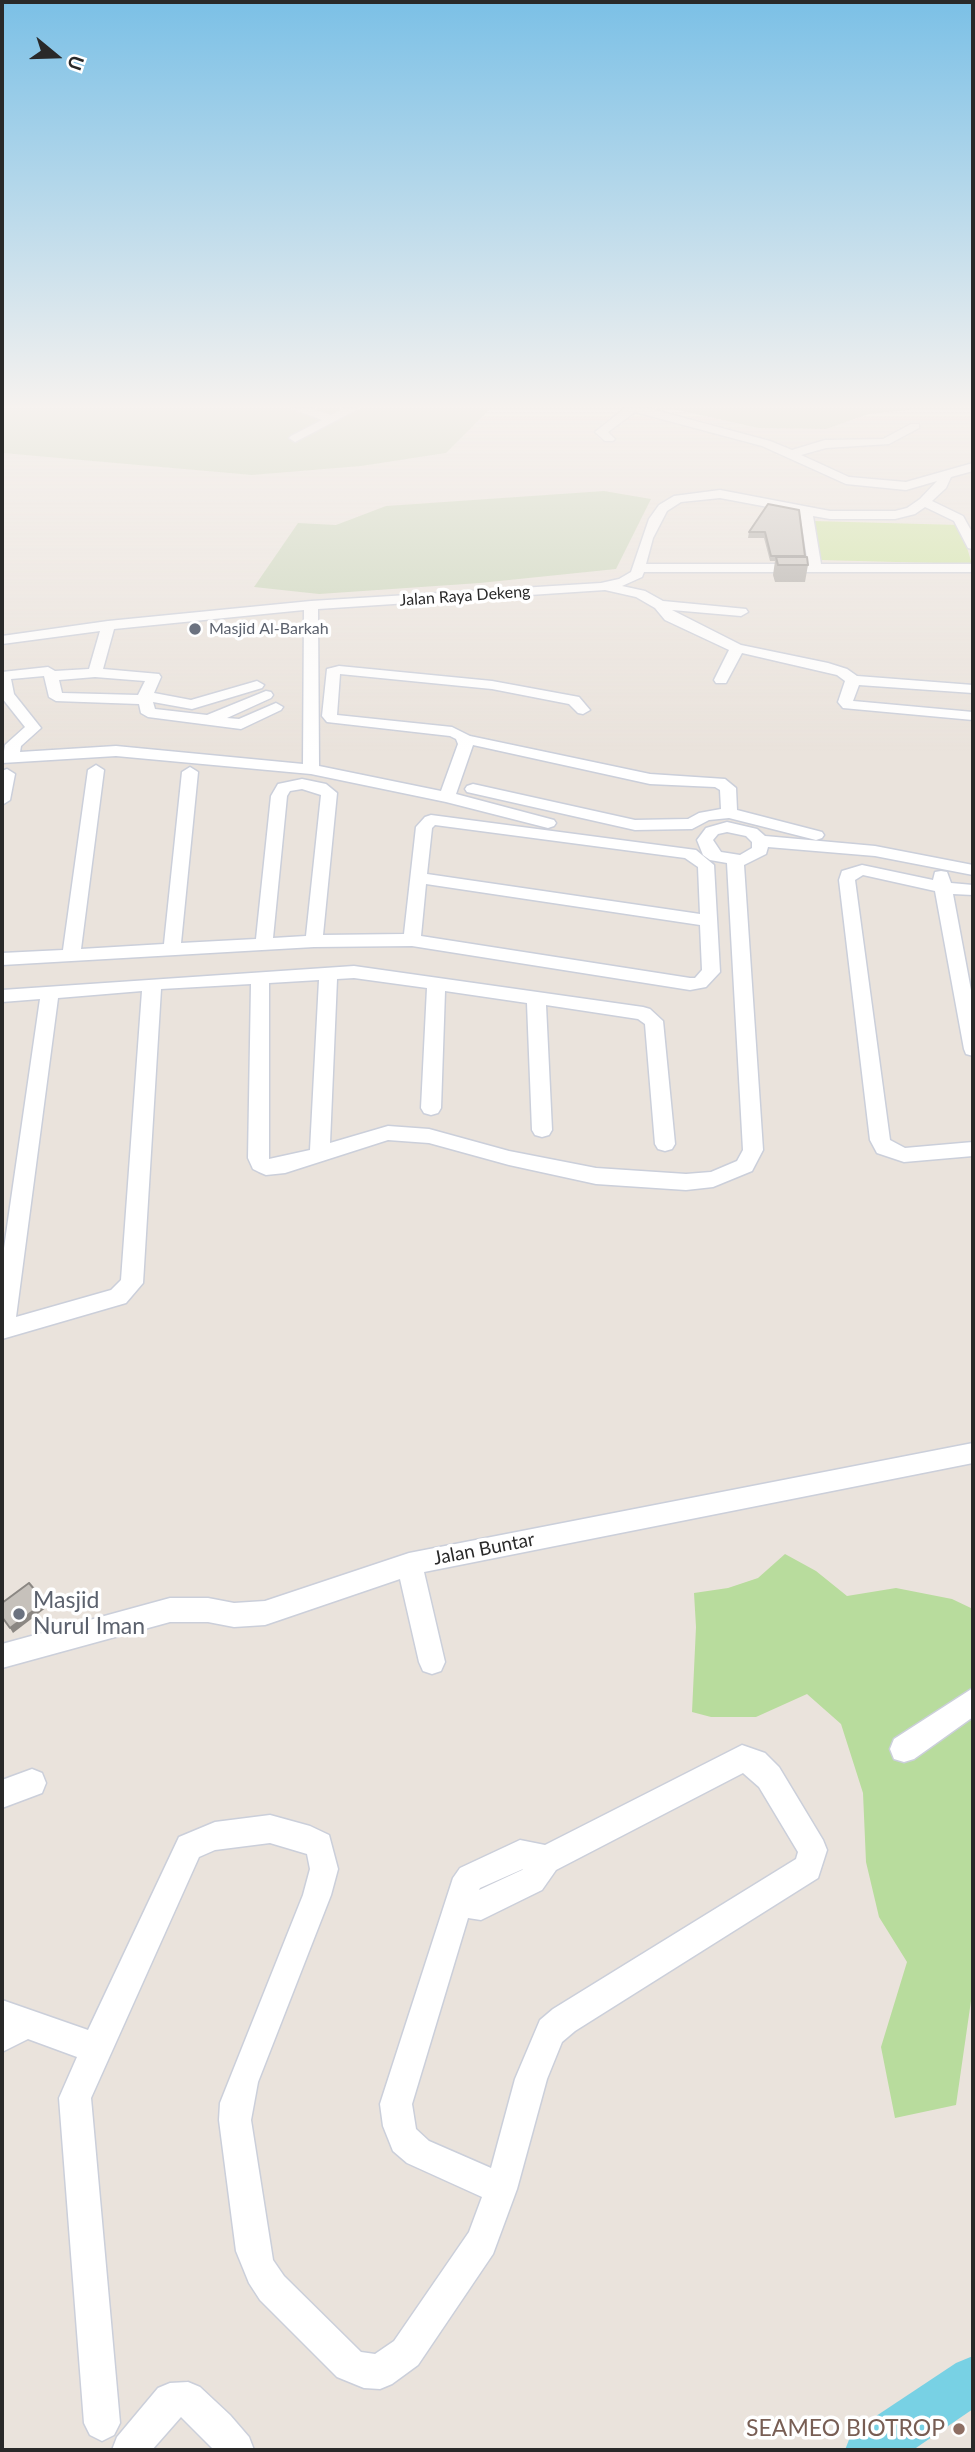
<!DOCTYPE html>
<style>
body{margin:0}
#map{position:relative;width:975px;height:2452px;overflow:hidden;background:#eae3dc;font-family:Lato,sans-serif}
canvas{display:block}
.frame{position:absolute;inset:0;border:4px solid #292929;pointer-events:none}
.north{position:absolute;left:21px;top:21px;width:70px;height:70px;-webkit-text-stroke:5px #fff;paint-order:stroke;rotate:109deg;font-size:19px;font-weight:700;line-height:28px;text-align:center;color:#292929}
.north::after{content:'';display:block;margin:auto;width:24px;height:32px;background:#292929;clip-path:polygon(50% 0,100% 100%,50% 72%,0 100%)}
</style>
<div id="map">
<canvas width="975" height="2452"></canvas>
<div class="frame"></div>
<div class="north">U</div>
</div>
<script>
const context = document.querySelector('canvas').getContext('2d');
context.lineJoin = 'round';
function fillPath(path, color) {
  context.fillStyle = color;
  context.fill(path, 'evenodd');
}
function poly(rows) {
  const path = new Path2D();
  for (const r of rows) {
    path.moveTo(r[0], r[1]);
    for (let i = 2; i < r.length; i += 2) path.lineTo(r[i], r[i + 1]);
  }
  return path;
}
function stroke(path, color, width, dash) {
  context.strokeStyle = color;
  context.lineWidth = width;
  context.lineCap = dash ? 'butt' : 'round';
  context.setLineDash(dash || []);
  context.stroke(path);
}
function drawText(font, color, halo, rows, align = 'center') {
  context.font = font + ' Lato,sans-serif';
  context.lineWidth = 7;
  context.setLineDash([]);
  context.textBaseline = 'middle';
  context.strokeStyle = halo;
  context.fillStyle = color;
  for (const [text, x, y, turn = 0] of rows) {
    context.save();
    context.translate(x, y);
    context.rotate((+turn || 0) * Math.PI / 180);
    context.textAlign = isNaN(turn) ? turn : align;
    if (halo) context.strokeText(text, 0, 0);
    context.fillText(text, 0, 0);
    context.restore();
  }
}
fillPath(poly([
 [785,1554,816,1571,847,1596,896,1588,952,1599,973,1609,972,1994,956,2105,895,2118,881,2047,907,1962,879,1917,866,1862,863,1793,841,1724,807,1694,756,1717,711,1717,692,1712,696,1627,694,1593,728,1588,758,1578]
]), '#b8dc9d');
fillPath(poly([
 [2,409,490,409,446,453,361,466,252,475,2,453],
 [674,409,916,409,869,414,826,429,758,428],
 [604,491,651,499,616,569,480,583,319,594,254,587,298,523,336,525,386,506]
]), '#c6d3b5');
fillPath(poly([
 [813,521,960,525,972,564,820,560]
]), '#cbe39a');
fillPath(poly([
 [973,2356,973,2409,913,2450,845,2450,852,2432,956,2363,973,2356]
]), '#78d1e4');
const minor = poly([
 [293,409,312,409,331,415,343,409,358,409,295,442,289,438,291,436,322,420,293,409],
 [624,409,651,409,770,441,792,450,825,440,883,439,911,424,919,424,919,428,889,444,826,448,801,455,849,477,906,482,973,463,973,471,951,477,946,488,932,501,963,516,973,534,973,549,968,548,954,521,925,507,915,514,895,519,830,519,813,516,821,564,973,564,973,572,644,572,642,577,622,586,645,591,663,601,746,609,748,612,741,616,672,610,741,645,828,663,847,669,857,676,973,685,973,693,859,685,853,701,973,712,973,720,843,708,838,702,845,681,837,675,742,653,726,683,716,683,714,680,729,650,665,620,655,608,636,597,605,590,318,609,319,766,441,791,458,744,456,739,450,736,327,722,322,716,327,669,339,666,492,681,579,697,590,710,583,714,578,713,569,704,492,689,340,674,337,715,452,727,470,736,650,774,725,779,736,788,737,810,822,832,824,835,822,838,816,840,729,818,709,820,692,829,635,830,467,792,465,789,467,786,473,784,635,820,688,819,699,813,721,809,720,790,715,787,650,784,473,745,456,794,554,820,556,823,554,826,548,828,446,802,311,774,116,756,2,763,5,745,25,727,2,698,2,672,48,667,55,671,89,669,100,631,2,644,2,636,108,621,311,601,601,583,619,579,631,572,649,519,659,505,674,496,720,490,830,511,895,511,907,508,920,499,937,481,906,490,846,484,762,446,635,412,608,432,615,439,613,441,605,441,595,432,624,409],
 [720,498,800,513,808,564,646,564,653,538,667,511,681,502,720,498],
 [304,610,303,764,116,746,20,752,21,746,41,728,14,694,11,679,44,676,49,697,56,701,139,704,141,713,148,717,241,729,281,710,283,707,276,703,239,719,227,718,271,698,273,695,271,692,266,691,207,715,155,709,153,702,192,709,262,688,264,685,257,681,191,700,154,693,161,677,159,674,103,669,114,629,304,610],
 [95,677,145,681,138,695,62,693,59,680,95,677],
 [96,765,104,770,81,949,164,944,182,772,190,767,198,772,181,943,256,939,271,796,278,784,302,779,326,784,337,793,323,935,404,934,416,827,425,817,431,815,696,850,714,865,720,972,706,987,690,990,412,946,314,947,2,965,2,953,63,950,88,770,96,765],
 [302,789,321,795,306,936,273,938,287,796,290,791,302,789],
 [435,825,685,858,698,867,700,914,427,874,432,828,435,825],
 [426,884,700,925,702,970,695,978,690,978,421,936,426,884],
 [7,769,15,774,10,800,2,805,2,771,7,769],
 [727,822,757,829,765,836,875,846,973,865,973,875,875,856,768,847,766,854,744,865,763,1150,752,1171,713,1187,686,1190,596,1184,509,1165,429,1143,388,1140,285,1173,266,1175,259,1172,253,1169,248,1158,251,984,161,989,143,1283,126,1303,2,1339,2,1262,40,999,2,1002,2,990,354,966,643,1007,650,1009,663,1021,675,1144,672,1149,665,1151,658,1149,655,1144,645,1024,638,1019,546,1005,552,1130,549,1135,542,1137,535,1135,532,1130,527,1003,445,991,441,1108,438,1113,431,1115,424,1113,421,1108,427,988,354,978,337,979,330,1143,388,1126,429,1129,509,1151,596,1168,686,1174,711,1172,737,1161,743,1150,727,863,710,860,703,855,697,840,706,828,727,822],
 [727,832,746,836,752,842,752,848,740,855,721,852,713,840,718,834,727,832],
 [319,980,310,1150,269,1159,269,983,319,980],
 [142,991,121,1280,111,1290,16,1317,58,998,142,991],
 [862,865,933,880,935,872,941,871,947,872,951,883,973,885,973,895,953,894,973,1001,973,1056,966,1054,964,1049,935,891,863,875,855,880,890,1140,905,1148,973,1142,973,1156,904,1162,877,1153,870,1140,839,880,842,871,862,865],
 [973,1443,973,1463,424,1572,445,1662,441,1671,432,1674,423,1671,419,1662,400,1579,265,1625,234,1627,208,1622,170,1622,2,1668,2,1644,170,1598,208,1598,234,1603,265,1601,409,1553,973,1443],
 [973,1688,973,1717,914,1759,904,1762,894,1759,890,1749,894,1739,973,1688],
 [742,1745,765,1753,779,1767,823,1840,827,1850,818,1878,575,2031,562,2042,547,2079,517,2189,493,2254,418,2365,392,2384,380,2389,364,2388,337,2377,260,2300,249,2283,236,2251,219,2120,220,2103,303,1895,310,1869,307,1854,270,1843,215,1850,199,1857,91,2098,120,2423,114,2435,102,2441,90,2435,84,2423,59,2098,77,2057,28,2039,2,2052,2,2000,88,2030,179,1837,215,1822,270,1815,310,1826,329,1835,338,1869,331,1895,258,2082,251,2120,273,2260,284,2276,361,2352,375,2354,394,2341,469,2232,482,2197,407,2163,393,2151,383,2126,380,2104,453,1878,460,1868,520,1840,545,1845,742,1745],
 [743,1773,759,1787,798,1852,796,1859,553,2009,540,2020,515,2079,491,2168,429,2141,416,2129,412,2104,468,1918,481,1920,542,1890,556,1870,743,1773],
 [523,1869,522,1870,479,1890,480,1888,523,1869],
 [32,1769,42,1773,46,1783,42,1793,2,1808,2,1780,32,1769],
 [188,2382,200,2387,230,2415,249,2437,254,2450,214,2450,181,2417,152,2450,112,2450,117,2437,158,2388,170,2383,188,2382]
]);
stroke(minor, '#cbcfda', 3);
fillPath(minor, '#fff');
fillPath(poly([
 [768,504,805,556,804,557,808,565,805,582,775,582,773,575,775,561,770,561,764,538,748,538,749,532]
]), '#aaa6a1');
fillPath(poly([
 [45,1602,47,1607,13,1633,10,1628]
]), '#8b8783');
const building = poly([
 [768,504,799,510,805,556,771,556,765,532,749,532,768,504],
 [776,557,807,557,808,565,778,565,776,557],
 [29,1583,45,1602,10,1628,2,1617,2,1603,29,1583]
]);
fillPath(building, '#c6c1bb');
stroke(building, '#8b8783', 2);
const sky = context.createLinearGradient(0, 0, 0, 753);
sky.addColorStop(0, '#7bc0e6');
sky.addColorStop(0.54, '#f6f2ef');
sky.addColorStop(1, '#f6f2ef00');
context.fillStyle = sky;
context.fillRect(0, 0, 975, 753);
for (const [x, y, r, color] of [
 [195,629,7,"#6b7280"],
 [19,1614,7,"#6b7280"],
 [959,2429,7,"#8d6e63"]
]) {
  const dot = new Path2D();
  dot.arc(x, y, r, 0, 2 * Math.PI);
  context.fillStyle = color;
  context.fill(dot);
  stroke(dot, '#fff', 2.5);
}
drawText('16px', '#292929', '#fff', [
 ["Jalan Raya Dekeng",465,596,-4]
]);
drawText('16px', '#5b616d', '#fff', [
 ["Masjid Al-Barkah",209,629]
], 'left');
drawText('19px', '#292929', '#fff', [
 ["Jalan Buntar",484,1549,-11]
]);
drawText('23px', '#5b616d', '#fff', [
 ["Masjid",33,1601],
 ["Nurul Iman",33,1627]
], 'left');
drawText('23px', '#785e54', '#fff', [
 ["SEAMEO BIOTROP",945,2429]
], 'right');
</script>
